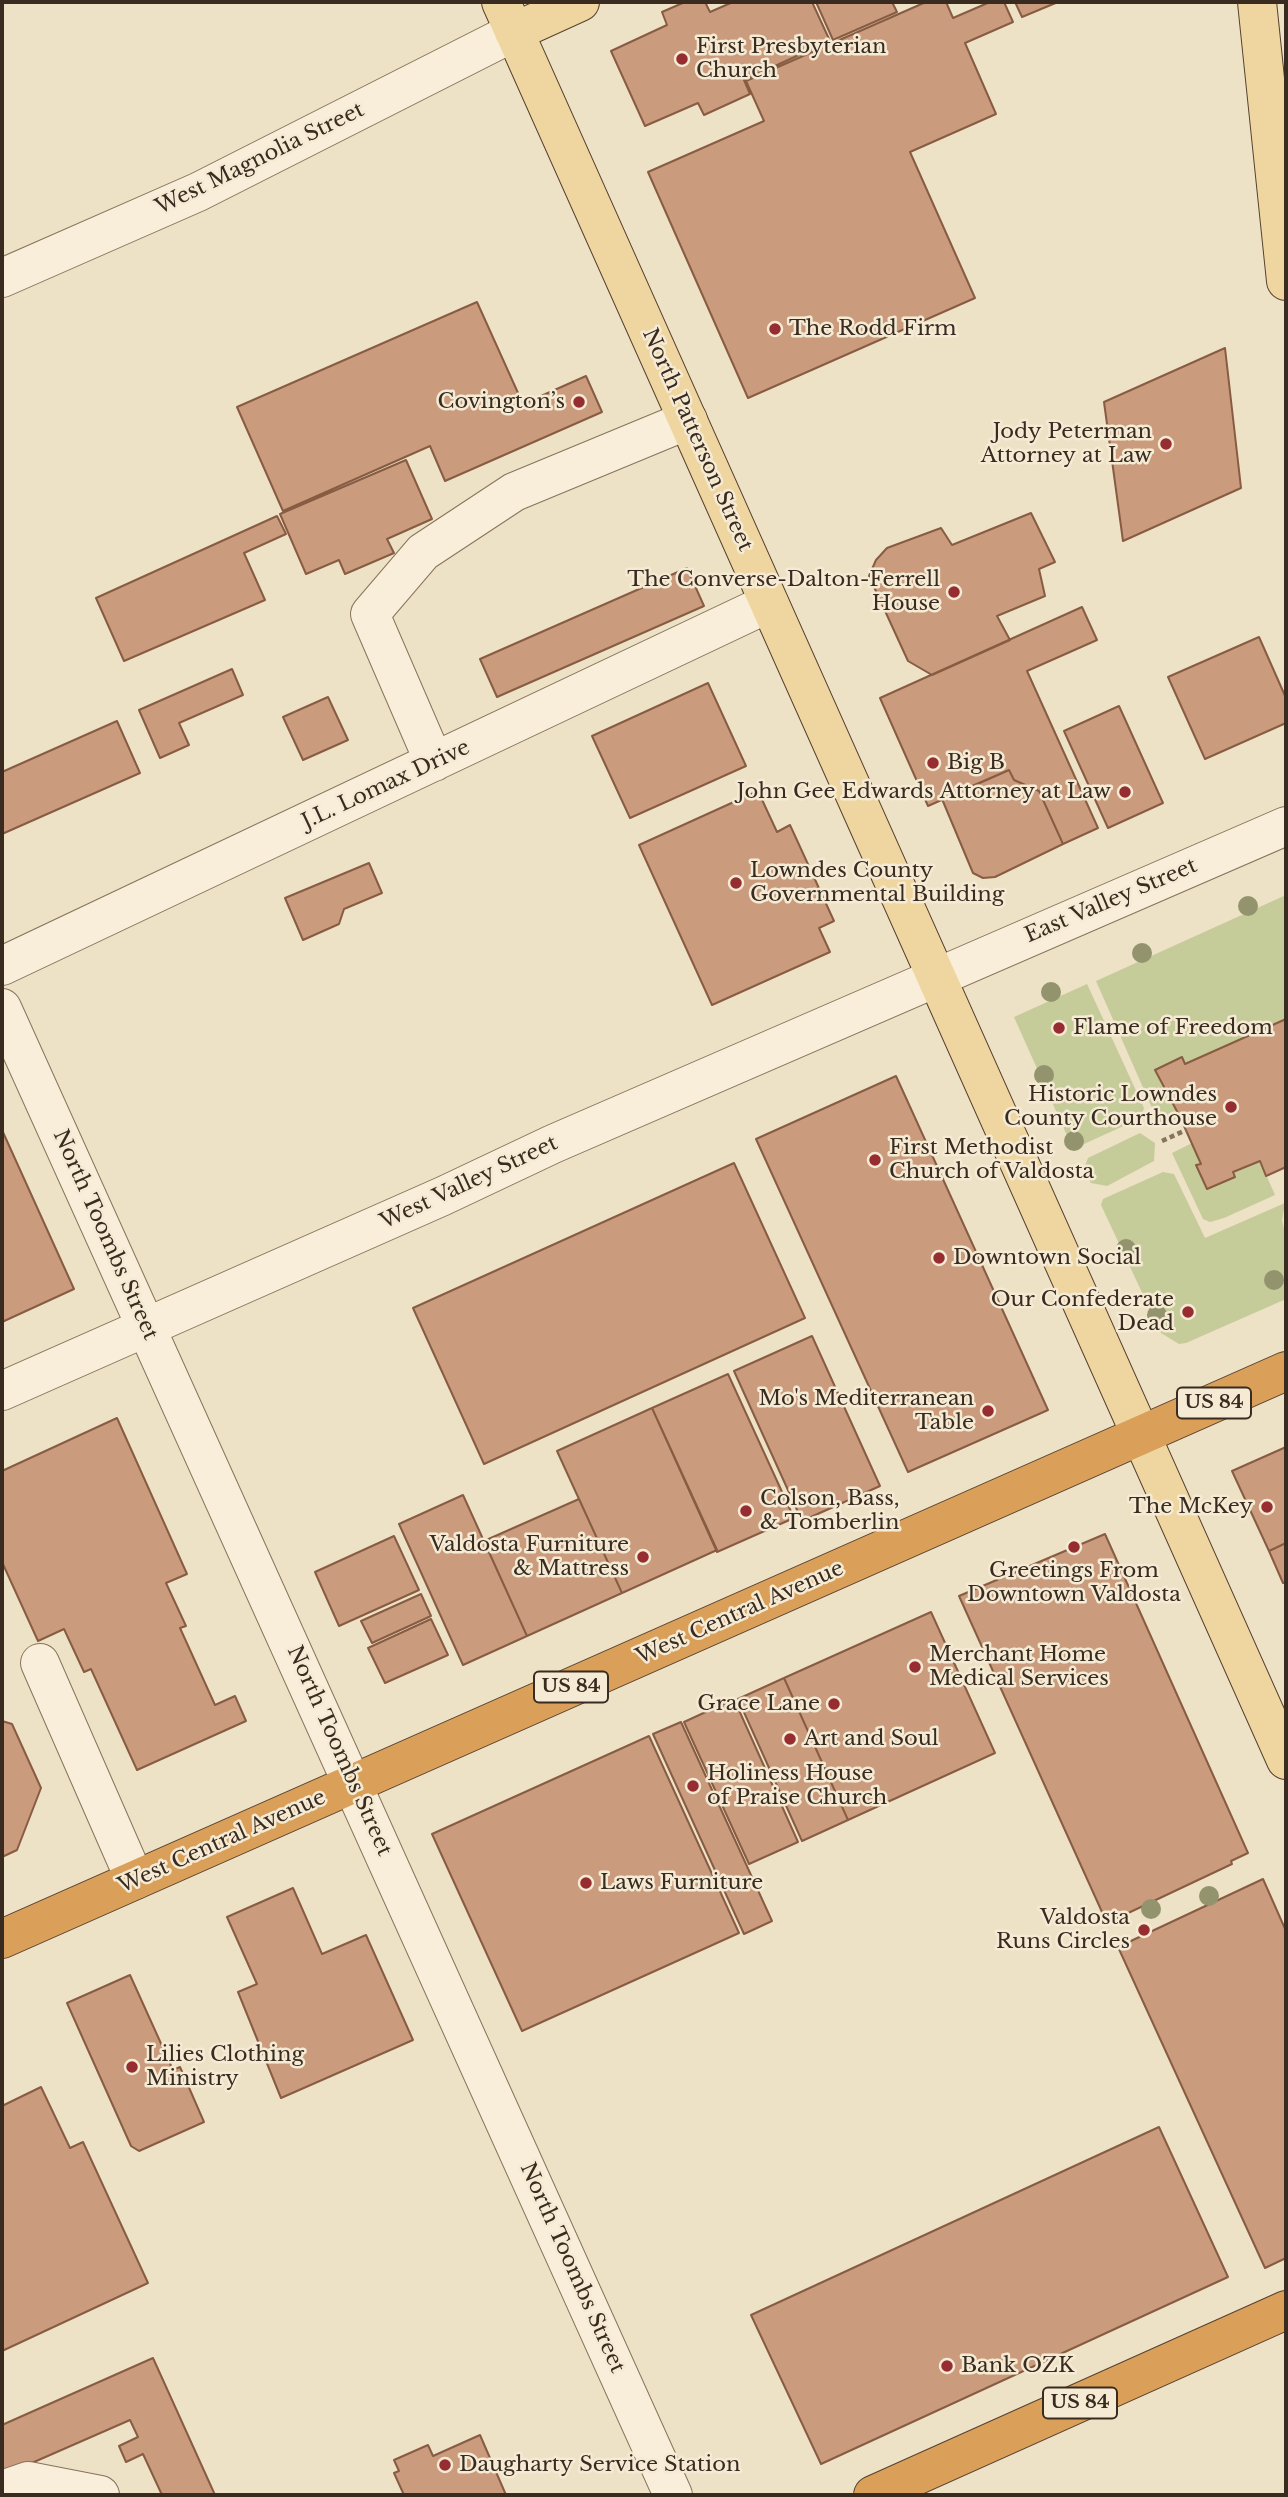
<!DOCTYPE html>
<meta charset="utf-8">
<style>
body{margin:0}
#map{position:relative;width:1288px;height:2497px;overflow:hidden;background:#ede1c6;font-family:"Libre Baskerville",serif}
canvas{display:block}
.frame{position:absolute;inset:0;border:4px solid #392b1f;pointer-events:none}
</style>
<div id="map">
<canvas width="1288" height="2497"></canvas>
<div class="frame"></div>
</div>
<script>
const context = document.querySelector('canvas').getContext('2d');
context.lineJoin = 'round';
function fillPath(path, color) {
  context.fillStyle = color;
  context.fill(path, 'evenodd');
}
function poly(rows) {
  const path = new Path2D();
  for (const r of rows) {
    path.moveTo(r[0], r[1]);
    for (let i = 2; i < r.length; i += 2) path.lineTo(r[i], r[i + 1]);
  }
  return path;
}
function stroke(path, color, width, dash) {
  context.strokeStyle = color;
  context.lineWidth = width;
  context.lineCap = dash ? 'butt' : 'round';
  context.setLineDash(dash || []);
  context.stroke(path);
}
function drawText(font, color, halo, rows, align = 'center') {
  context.font = font + ' "Libre Baskerville",serif';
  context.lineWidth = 5;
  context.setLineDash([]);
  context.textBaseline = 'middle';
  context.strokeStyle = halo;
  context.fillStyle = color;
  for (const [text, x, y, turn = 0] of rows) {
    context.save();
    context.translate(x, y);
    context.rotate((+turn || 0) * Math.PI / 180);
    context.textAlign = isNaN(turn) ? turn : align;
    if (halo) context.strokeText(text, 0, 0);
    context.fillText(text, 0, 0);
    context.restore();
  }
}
fillPath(poly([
 [1286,895,1286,1019,1185,1064,1182,1058,1155,1070,1180,1117,1160,1126,1096,981],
 [1087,984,1144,1108,1141,1118,1073,1149,1014,1017],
 [1140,1133,1155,1143,1154,1161,1107,1186,1091,1183,1084,1168,1088,1158],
 [1192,1143,1201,1164,1197,1165,1235,1177,1234,1172,1260,1161,1275,1195,1224,1218,1210,1222,1203,1219,1172,1153],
 [1163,1172,1174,1174,1205,1238,1285,1203,1282,1220,1286,1238,1286,1299,1186,1343,1179,1344,1161,1333,1101,1205,1103,1199]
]), '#c6cb9a');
const building = poly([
 [685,2,705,2,710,12,733,2,812,2,830,41,744,80,750,94,704,115,698,103,645,126,611,51,667,25,662,12,685,2],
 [816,2,892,2,897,12,833,40,816,2],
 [926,2,946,2,953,18,990,2,1004,2,1013,22,965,43,996,114,910,152,975,298,748,398,648,172,764,121,746,81,926,2],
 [1015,2,1058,2,1022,17,1015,2],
 [477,302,523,404,586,376,602,412,445,481,430,446,283,511,237,407,477,302],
 [1225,348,1241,488,1123,541,1104,402,1225,348],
 [406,460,432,519,387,539,394,553,345,574,339,560,306,574,280,514,406,460],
 [1031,513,1055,562,1039,569,1045,596,997,616,1010,640,932,675,908,661,869,576,876,560,887,548,941,528,952,545,1031,513],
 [277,516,286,534,244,553,265,600,124,661,96,598,277,516],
 [687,568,704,606,497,697,480,659,687,568],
 [1082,607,1097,640,1027,671,1098,828,1063,844,1039,791,1014,780,1009,770,928,806,880,698,1082,607],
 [1259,637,1286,698,1286,723,1205,759,1168,677,1259,637],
 [232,669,243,695,179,723,189,745,160,758,139,710,232,669],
 [708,683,746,766,630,818,592,736,708,683],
 [328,697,348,740,303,760,283,717,328,697],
 [1119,706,1163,803,1108,828,1064,731,1119,706],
 [117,721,140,773,2,834,2,772,117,721],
 [1009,770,1014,780,1039,791,1063,844,995,877,983,878,973,873,942,799,1009,770],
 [758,791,777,832,790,825,834,921,819,928,830,952,712,1005,639,845,758,791],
 [369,863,382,893,344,909,339,924,303,940,285,898,369,863],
 [1286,1019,1286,1167,1266,1176,1260,1161,1233,1172,1235,1177,1207,1189,1196,1165,1201,1164,1180,1117,1155,1070,1182,1057,1185,1064,1286,1019],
 [896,1076,1048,1410,908,1472,756,1139,896,1076],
 [2,1130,74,1289,2,1322,2,1130],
 [734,1163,805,1318,484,1464,413,1308,734,1163],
 [812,1336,880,1486,802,1521,734,1371,812,1336],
 [728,1374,794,1518,717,1552,652,1408,728,1374],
 [652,1408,717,1550,622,1593,557,1451,652,1408],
 [117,1418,187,1574,166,1583,186,1626,180,1628,215,1705,235,1696,246,1721,137,1770,91,1669,84,1672,64,1629,38,1641,2,1562,2,1471,117,1418],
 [1286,1447,1286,1543,1269,1551,1232,1471,1286,1447],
 [463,1495,527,1636,463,1665,399,1524,463,1495],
 [579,1499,622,1593,527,1636,484,1541,579,1499],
 [1105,1534,1248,1853,1231,1861,1232,1864,1107,1923,959,1596,1105,1534],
 [394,1536,419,1590,339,1626,315,1572,394,1536],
 [1286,1543,1286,1582,1283,1583,1269,1551,1286,1543],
 [421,1594,431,1616,372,1643,361,1621,421,1594],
 [931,1612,995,1753,848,1820,784,1678,931,1612],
 [431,1619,448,1655,385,1683,368,1648,431,1619],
 [784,1678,848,1820,802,1841,738,1699,784,1678],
 [734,1699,798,1842,749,1864,684,1722,734,1699],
 [2,1721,12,1724,41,1788,17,1850,2,1857,2,1721],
 [681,1722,772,1921,744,1934,653,1734,681,1722],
 [649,1736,739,1933,522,2031,432,1834,649,1736],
 [1263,1879,1286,1931,1286,2258,1265,2268,1118,1947,1263,1879],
 [293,1888,322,1954,366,1935,413,2040,281,2098,238,1992,257,1984,227,1917,293,1888],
 [130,1975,173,2070,180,2067,204,2122,139,2151,131,2146,67,2003,130,1975],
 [41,2087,70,2148,83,2142,148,2283,2,2351,2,2106,41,2087],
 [1159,2127,1228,2277,821,2464,751,2315,1159,2127],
 [153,2358,215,2495,162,2495,143,2454,126,2462,119,2446,138,2437,130,2420,2,2476,2,2425,153,2358],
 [480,2435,506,2495,404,2495,394,2473,399,2471,394,2460,428,2445,433,2456,480,2435]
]);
fillPath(building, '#ca9c7d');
stroke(building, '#875c42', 2);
const minor = poly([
 [2,278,198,192,514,32],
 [434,762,370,614,423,552,514,492,688,420],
 [2,966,769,603],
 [2,1008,673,2495],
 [2,1391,443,1196,553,1144,1286,826],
 [40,1663,135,1880],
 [2,2490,28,2481,100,2495]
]);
const major = poly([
 [501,2,1286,1760],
 [1257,2,1286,281],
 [514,32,580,2]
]);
const highway = poly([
 [2,1939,1286,1371],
 [873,2495,1286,2310]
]);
stroke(minor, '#88735c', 40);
stroke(major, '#564130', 40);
stroke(highway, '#564130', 40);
stroke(poly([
 [1162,1141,1186,1130]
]), '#88735c', 4.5, [5, 3.5]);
stroke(minor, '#f8eed9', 38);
stroke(major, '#efd59f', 38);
stroke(highway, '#da9f59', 38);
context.fillStyle = '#93946e';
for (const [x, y] of [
 [1248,906],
 [1142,953],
 [1051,992],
 [1044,1075],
 [1074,1141],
 [1126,1249],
 [1274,1280],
 [1157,1315],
 [1209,1896],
 [1151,1909]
]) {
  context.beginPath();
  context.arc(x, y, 10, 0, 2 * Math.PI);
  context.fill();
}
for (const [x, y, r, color] of [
 [682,59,7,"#962d30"],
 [775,329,7,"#962d30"],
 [579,402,7,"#962d30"],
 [1166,444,7,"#962d30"],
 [954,592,7,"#962d30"],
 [933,763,7,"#962d30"],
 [1125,792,7,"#962d30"],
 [736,883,7,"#962d30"],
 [1059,1028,7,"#962d30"],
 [1231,1107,7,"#962d30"],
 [875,1160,7,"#962d30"],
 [939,1258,7,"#962d30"],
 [1188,1312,7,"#962d30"],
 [988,1411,7,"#962d30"],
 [1267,1507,7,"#962d30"],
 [746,1511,7,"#962d30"],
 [1074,1547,7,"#962d30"],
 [643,1557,7,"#962d30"],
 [915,1667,7,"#962d30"],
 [834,1704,7,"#962d30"],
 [790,1739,7,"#962d30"],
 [693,1786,7,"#962d30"],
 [586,1883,7,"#962d30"],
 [1144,1930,7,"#962d30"],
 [132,2067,7,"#962d30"],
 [947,2366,7,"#962d30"],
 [445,2465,7,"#962d30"]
]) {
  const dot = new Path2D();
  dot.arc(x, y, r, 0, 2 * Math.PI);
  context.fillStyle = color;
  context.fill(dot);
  stroke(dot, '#f5ebd5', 2.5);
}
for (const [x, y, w] of [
 [1214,1403,74],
 [571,1687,74],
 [1080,2403,74]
]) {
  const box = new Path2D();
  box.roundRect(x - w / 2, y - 15.5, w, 31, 5);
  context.fillStyle = '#f5ebd5';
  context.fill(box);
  stroke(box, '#392b1f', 2);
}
drawText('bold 19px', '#392b1f', null, [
 ["US 84",1214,1403],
 ["US 84",571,1687],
 ["US 84",1080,2403]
]);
drawText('21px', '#392b1f', '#f5ebd5', [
 ["First Presbyterian",696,47],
 ["Church",696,71],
 ["The Rodd Firm",789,329],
 ["Covington’s",565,402,"right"],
 ["Jody Peterman",1152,432,"right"],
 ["Attorney at Law",1152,456,"right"],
 ["The Converse-Dalton-Ferrell",940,580,"right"],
 ["House",940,604,"right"],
 ["Big B",947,763],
 ["John Gee Edwards Attorney at Law",1111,792,"right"],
 ["Lowndes County",750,871],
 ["Governmental Building",750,895],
 ["Flame of Freedom",1073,1028],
 ["Historic Lowndes",1217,1095,"right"],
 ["County Courthouse",1217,1119,"right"],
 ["First Methodist",889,1148],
 ["Church of Valdosta",889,1172],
 ["Downtown Social",953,1258],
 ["Our Confederate",1174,1300,"right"],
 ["Dead",1174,1324,"right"],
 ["Mo's Mediterranean",974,1399,"right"],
 ["Table",974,1423,"right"],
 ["Colson, Bass,",760,1499],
 ["& Tomberlin",760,1523],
 ["The McKey",1253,1507,"right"],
 ["Valdosta Furniture",629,1545,"right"],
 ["& Mattress",629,1569,"right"],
 ["Greetings From",1074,1571,"center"],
 ["Downtown Valdosta",1074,1595,"center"],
 ["Merchant Home",929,1655],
 ["Medical Services",929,1679],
 ["Grace Lane",820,1704,"right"],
 ["Art and Soul",804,1739],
 ["Holiness House",707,1774],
 ["of Praise Church",707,1798],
 ["Laws Furniture",600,1883],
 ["Valdosta",1130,1918,"right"],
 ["Runs Circles",1130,1942,"right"],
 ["Lilies Clothing",146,2055],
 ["Ministry",146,2079],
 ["Bank OZK",961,2366],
 ["Daugharty Service Station",459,2465]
], 'left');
drawText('21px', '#392b1f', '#f5ebd5', [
 ["West Magnolia Street",260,159,-26],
 ["North Patterson Street",697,440,66],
 ["J.L. Lomax Drive",386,785,-25],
 ["East Valley Street",1111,901,-23],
 ["West Valley Street",469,1183,-25],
 ["North Toombs Street",105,1235,66],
 ["West Central Avenue",740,1613,-24],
 ["North Toombs Street",339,1751,66],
 ["West Central Avenue",222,1842,-24],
 ["North Toombs Street",572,2268,66]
]);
</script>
